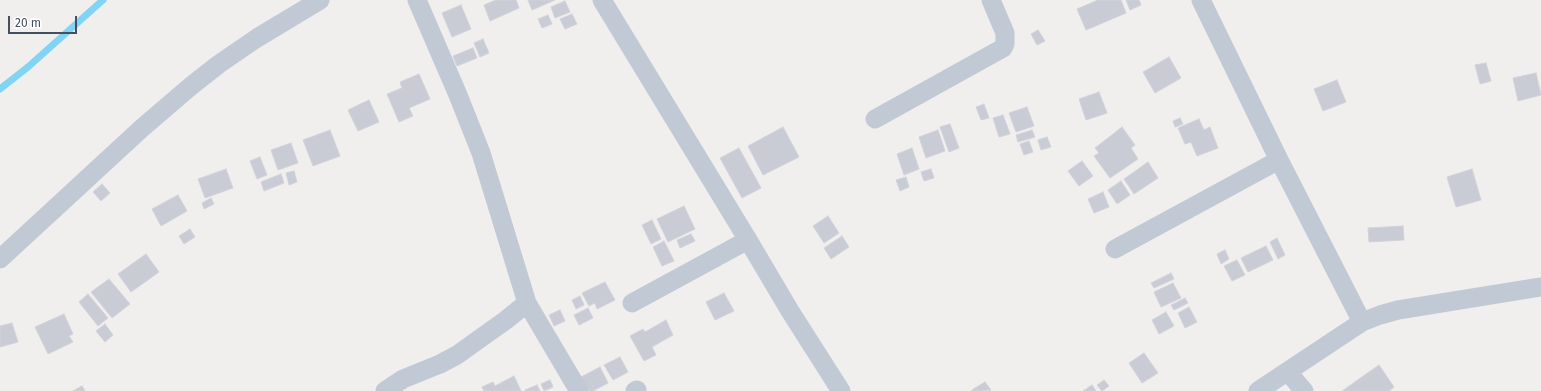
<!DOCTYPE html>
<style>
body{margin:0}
#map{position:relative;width:1541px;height:391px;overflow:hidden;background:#f1eeee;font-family:"Fira Sans",sans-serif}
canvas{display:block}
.scale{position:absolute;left:8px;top:16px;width:69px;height:18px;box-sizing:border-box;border:2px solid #44505d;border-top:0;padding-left:5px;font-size:12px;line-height:14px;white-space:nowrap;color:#44505d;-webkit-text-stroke:3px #fff;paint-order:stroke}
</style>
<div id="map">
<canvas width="1541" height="391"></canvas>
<div class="scale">20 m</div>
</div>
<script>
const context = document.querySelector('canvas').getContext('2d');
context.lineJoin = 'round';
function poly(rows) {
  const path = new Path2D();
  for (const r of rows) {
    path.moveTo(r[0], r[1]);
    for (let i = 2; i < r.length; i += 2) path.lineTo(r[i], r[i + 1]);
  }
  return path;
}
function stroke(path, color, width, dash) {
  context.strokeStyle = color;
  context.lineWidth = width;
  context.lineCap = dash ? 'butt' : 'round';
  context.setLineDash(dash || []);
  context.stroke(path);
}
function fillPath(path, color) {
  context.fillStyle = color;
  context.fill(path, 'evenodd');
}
stroke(poly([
 [0,89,28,67,103,0]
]), '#81d4f3', 7);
const building = poly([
 [496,0,516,0,519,8,490,21,484,5,496,0],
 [528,0,555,0,532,10,528,0],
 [1098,0,1121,0,1126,13,1086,30,1077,9,1098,0],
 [1126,0,1139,0,1141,5,1130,10,1126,0],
 [565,1,570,12,555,18,551,7,565,1],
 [461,5,471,29,452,37,442,13,461,5],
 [572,14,577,24,565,29,560,19,572,14],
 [548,15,552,24,542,28,538,19,548,15],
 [1038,30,1045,41,1037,45,1031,34,1038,30],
 [483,39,489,53,480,57,474,43,483,39],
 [473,48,477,58,457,66,453,56,473,48],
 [1169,57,1181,78,1155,93,1143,72,1169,57],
 [1486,63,1491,81,1480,84,1475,65,1486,63],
 [1536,73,1541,95,1518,101,1513,78,1536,73],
 [419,74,430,99,409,108,413,116,399,122,387,94,402,88,400,82,419,74],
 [1337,80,1346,102,1323,111,1314,89,1337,80],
 [1099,92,1107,113,1086,120,1079,99,1099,92],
 [369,100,379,122,358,131,348,110,369,100],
 [984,104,989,118,981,120,976,107,984,104],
 [1027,107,1034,126,1016,132,1009,113,1027,107],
 [1003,115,1010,134,999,137,993,118,1003,115],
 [1180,118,1183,124,1175,127,1173,121,1180,118],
 [1199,119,1204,130,1210,127,1218,148,1197,156,1191,142,1185,144,1178,128,1199,119],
 [950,124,959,148,949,152,940,127,950,124],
 [783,127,799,157,763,175,748,146,783,127],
 [1122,127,1135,145,1131,148,1138,159,1110,178,1094,156,1099,153,1095,148,1122,127],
 [330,130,340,156,313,166,303,140,330,130],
 [938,130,945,151,926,158,919,137,938,130],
 [1032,130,1035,137,1018,142,1016,135,1032,130],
 [1047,137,1051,147,1041,150,1038,140,1047,137],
 [1029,141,1033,152,1024,155,1020,144,1029,141],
 [291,143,298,163,278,170,271,150,291,143],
 [739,148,761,188,742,198,720,158,739,148],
 [912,148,919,169,904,175,897,154,912,148],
 [260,157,267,175,257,179,250,161,260,157],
 [1082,161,1093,176,1079,186,1068,171,1082,161],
 [1148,162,1158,178,1134,194,1124,179,1148,162],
 [226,169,233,188,205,198,198,179,226,169],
 [931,169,934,178,924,181,921,172,931,169],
 [1472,169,1481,200,1456,207,1447,177,1472,169],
 [294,171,297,182,289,185,286,173,294,171],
 [281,174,284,183,264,191,261,182,281,174],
 [906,177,909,187,900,191,896,180,906,177],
 [1121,181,1130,195,1117,204,1108,190,1121,181],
 [102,184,110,193,101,201,93,192,102,184],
 [1103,192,1109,207,1094,213,1088,199,1103,192],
 [178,195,187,211,161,226,152,209,178,195],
 [211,198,214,204,204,209,202,203,211,198],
 [684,206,695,229,668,242,657,219,684,206],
 [828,216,839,233,824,243,813,226,828,216],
 [652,220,661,239,651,244,642,225,652,220],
 [1403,226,1404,240,1369,242,1368,228,1403,226],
 [190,229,195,237,184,244,179,236,190,229],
 [691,234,695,241,680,248,677,240,691,234],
 [842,236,849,247,831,259,824,248,842,236],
 [1277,238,1285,255,1278,259,1270,242,1277,238],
 [664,241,674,261,662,266,653,247,664,241],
 [1266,246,1273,260,1248,272,1241,258,1266,246],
 [1225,250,1229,259,1221,264,1217,254,1225,250],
 [146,254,159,272,131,292,118,274,146,254],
 [1237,260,1245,275,1232,281,1224,266,1237,260],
 [1171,273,1174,279,1154,288,1151,283,1171,273],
 [109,279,130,304,112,318,91,292,109,279],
 [605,282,615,300,597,309,595,303,589,306,582,293,605,282],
 [1173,283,1181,298,1161,307,1154,292,1173,283],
 [724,293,734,311,715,320,706,302,724,293],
 [88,294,108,318,98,326,79,302,88,294],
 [580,296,584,305,576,309,572,300,580,296],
 [1185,298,1188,303,1174,310,1171,305,1185,298],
 [1189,307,1197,322,1185,328,1178,313,1189,307],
 [588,308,593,318,579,325,574,315,588,308],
 [560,310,565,321,554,326,549,315,560,310],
 [1166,312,1174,326,1159,334,1152,320,1166,312],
 [64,314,73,334,69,336,73,342,48,354,35,327,64,314],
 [666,320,673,335,652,347,656,355,644,361,630,336,643,329,645,332,666,320],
 [12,323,18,342,0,347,0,326,12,323],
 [105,324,113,335,105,342,96,331,105,324],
 [1144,353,1158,373,1142,383,1129,363,1144,353],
 [620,357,628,372,613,380,604,365,620,357],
 [1379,365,1394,387,1389,391,1342,391,1379,365],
 [600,367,608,383,593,391,589,391,581,377,600,367],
 [514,376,521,391,484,391,482,387,493,382,495,386,514,376],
 [550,380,553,387,544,391,541,384,550,380],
 [1104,380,1109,386,1102,391,1097,385,1104,380],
 [985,382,991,390,972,391,972,390,985,382],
 [537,385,540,391,525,391,525,390,537,385],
 [1092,385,1096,391,1083,391,1092,385],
 [82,386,85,391,73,391,82,386]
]);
fillPath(building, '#c9ccd4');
stroke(building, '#d1d3da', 1);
stroke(poly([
 [602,0,748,240,790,311,841,391],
 [1201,0,1279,160,1362,322],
 [875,119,1003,48,1005,44,1005,33,991,0],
 [1115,249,1279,160],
 [0,259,142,128,191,86,219,64,257,38,320,0],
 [527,303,579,391],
 [632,303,748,240],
 [1288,372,1304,391],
 [385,391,403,379,440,364,457,355,506,320,527,303,481,153,458,95,417,0],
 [635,391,637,390],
 [1258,391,1362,322,1380,315,1398,310,1541,287]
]), '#c0c9d4', 19);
</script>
